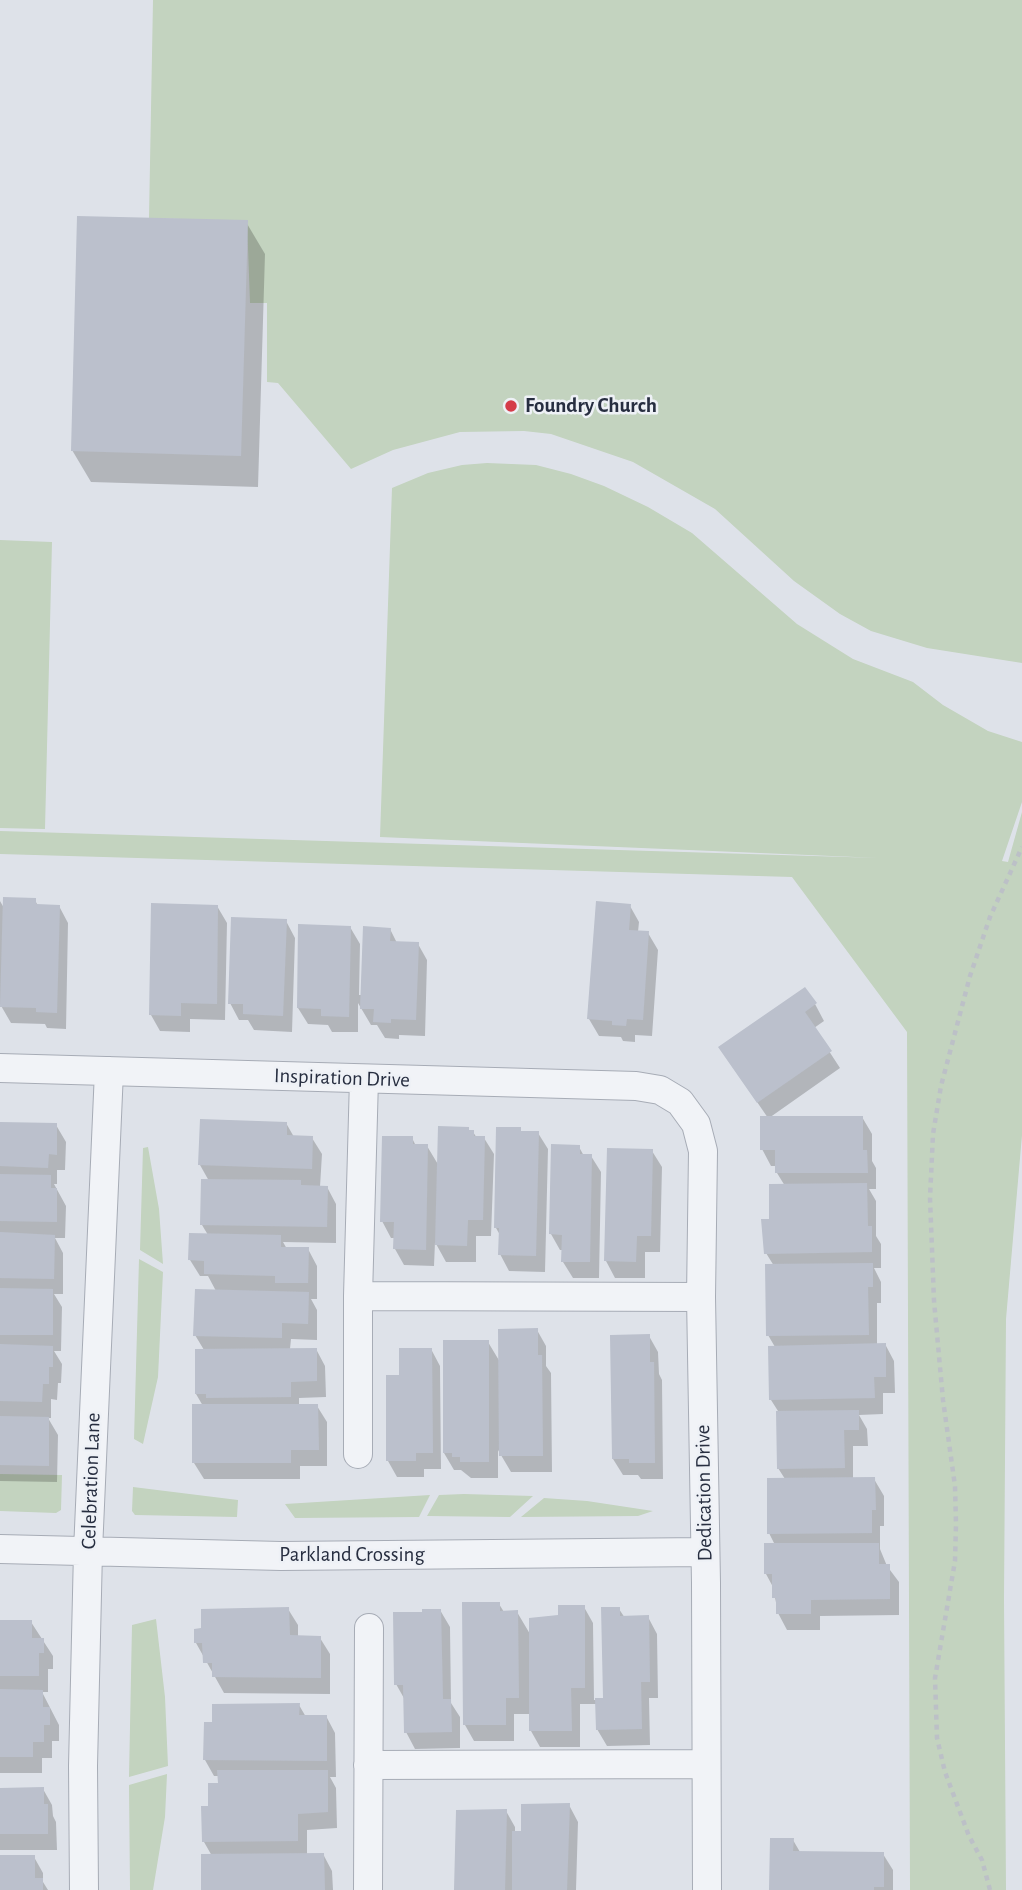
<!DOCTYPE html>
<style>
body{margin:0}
canvas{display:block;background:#dee2e9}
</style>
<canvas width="1022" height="1890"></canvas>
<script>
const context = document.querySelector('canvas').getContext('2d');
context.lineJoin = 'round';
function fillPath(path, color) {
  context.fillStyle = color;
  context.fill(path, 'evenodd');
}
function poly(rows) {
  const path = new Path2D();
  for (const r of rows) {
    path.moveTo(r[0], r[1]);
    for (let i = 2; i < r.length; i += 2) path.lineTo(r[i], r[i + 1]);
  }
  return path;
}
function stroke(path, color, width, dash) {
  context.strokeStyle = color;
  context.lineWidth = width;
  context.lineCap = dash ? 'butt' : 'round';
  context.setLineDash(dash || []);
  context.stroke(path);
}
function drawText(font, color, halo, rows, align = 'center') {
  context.font = font + ' "Alegreya Sans",sans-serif';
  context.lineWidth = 5;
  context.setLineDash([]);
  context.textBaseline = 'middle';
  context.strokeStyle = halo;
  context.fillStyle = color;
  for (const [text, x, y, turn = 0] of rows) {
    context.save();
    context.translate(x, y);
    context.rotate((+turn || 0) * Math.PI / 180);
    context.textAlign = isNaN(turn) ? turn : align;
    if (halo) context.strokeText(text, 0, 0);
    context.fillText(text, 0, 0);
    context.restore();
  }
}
fillPath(poly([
 [153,0,1022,0,1022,663,927,648,871,631,840,614,794,581,715,509,633,462,551,434,524,431,460,432,393,450,351,469,278,383,267,382,267,303,250,303,247,221,149,218],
 [487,463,536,465,571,474,604,486,648,507,692,533,797,624,853,659,913,682,943,705,988,731,1022,742,1022,802,1002,861,1008,862,1022,812,1022,1135,1006,1319,1004,1599,1006,1890,910,1890,907,1032,792,877,0,854,0,831,879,858,380,837,392,488,428,473,462,465],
 [0,540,52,542,45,829,0,828],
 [148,1147,159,1209,163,1264,140,1250,143,1148],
 [139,1259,163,1272,158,1377,143,1444,134,1439],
 [0,1474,62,1475,61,1510,56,1513,0,1511],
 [133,1487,238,1500,237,1517,135,1515,132,1511],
 [430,1495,419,1517,295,1518,285,1504],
 [439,1495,464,1494,533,1496,510,1517,427,1516],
 [544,1498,587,1501,653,1511,638,1516,521,1517],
 [156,1619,165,1697,168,1766,129,1777,132,1625],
 [167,1774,165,1817,153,1890,130,1890,129,1785]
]), '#c3d3bf');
fillPath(poly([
 [246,222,265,254,258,487,91,482,72,450],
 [35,900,38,906,59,906,68,923,66,1029,47,1028,45,1024,11,1023,0,1004,0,901,4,908],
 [217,906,227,923,225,1020,190,1019,190,1032,160,1031,151,1015],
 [630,906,639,922,638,932,648,933,658,950,652,1036,635,1035,635,1042,623,1041,621,1037,599,1036,589,1019],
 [286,921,295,938,292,1032,254,1030,248,1020,239,1020,230,1003],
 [350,927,360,944,359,995,362,995,390,929,397,943,418,944,427,960,425,1036,399,1035,399,1039,385,1038,377,1025,371,1025,358,1003,358,1032,332,1032,328,1025,308,1024,298,1008],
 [815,1004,824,1021,814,1028,840,1068,769,1118,862,1117,872,1134,872,1161,876,1168,876,1189,869,1189,876,1201,876,1236,881,1244,881,1268,874,1268,881,1282,881,1303,877,1303,877,1345,885,1344,894,1361,895,1393,883,1393,883,1414,859,1415,867,1429,868,1446,853,1446,853,1479,874,1479,884,1496,884,1526,880,1526,880,1549,887,1566,899,1582,899,1615,820,1616,820,1630,787,1630,778,1613,773,1587,766,1574,775,1545,769,1533,785,1479,778,1468,778,1411,771,1400,775,1347,768,1335,774,1266,766,1253,771,1220,785,1186,777,1173,777,1166,771,1166,762,1149,768,1118,720,1048],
 [286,1123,294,1137,312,1138,322,1154,320,1187,327,1187,336,1204,336,1243,283,1242,287,1249,308,1249,317,1266,317,1299,311,1299,317,1310,317,1340,291,1339,290,1349,316,1349,325,1366,326,1397,299,1398,299,1406,317,1406,327,1422,327,1466,300,1466,300,1479,204,1479,194,1463,203,1406,196,1394,204,1350,195,1335,216,1291,208,1276,200,1276,190,1260,208,1235,202,1225,209,1181,200,1165],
 [0,1124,56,1125,66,1142,65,1170,57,1170,57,1184,54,1184,66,1206,65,1238,55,1238,63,1253,63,1294,54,1294,62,1307,61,1351,54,1351,62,1364,61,1383,58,1383,57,1400,51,1399,51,1418,48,1418,58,1435,57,1482,0,1481],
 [520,1129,522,1133,538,1133,548,1149,545,1272,509,1271,500,1254,500,1235,496,1228],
 [469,1132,473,1132,477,1138,484,1138,494,1154,491,1236,476,1236,476,1262,446,1262,435,1242,434,1266,404,1265,395,1249,395,1238,391,1238,382,1221,412,1138,416,1146,427,1146,439,1166],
 [579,1147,584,1156,591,1156,601,1172,599,1278,573,1278,563,1262,563,1250,560,1250,551,1234],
 [652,1151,662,1167,660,1252,645,1252,645,1278,615,1278,606,1261],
 [537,1330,546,1346,546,1366,551,1373,552,1472,511,1472,498,1450,498,1478,471,1478,461,1470,454,1470,444,1453,444,1342,488,1342,500,1362],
 [649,1336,658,1352,659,1374,662,1380,663,1479,641,1479,638,1475,623,1475,613,1459],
 [431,1349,440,1366,441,1469,424,1469,424,1477,397,1477,388,1461,400,1377],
 [499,1604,504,1612,517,1612,530,1634,560,1617,584,1607,593,1623,594,1700,604,1700,619,1609,625,1618,648,1617,657,1634,658,1698,649,1698,650,1745,607,1746,597,1729,597,1704,580,1704,580,1747,540,1747,531,1731,531,1714,514,1714,514,1741,474,1741,465,1725],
 [288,1609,298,1625,298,1637,320,1638,330,1654,330,1694,224,1693,196,1643],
 [440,1610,450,1627,451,1703,460,1717,460,1748,415,1749,406,1732,405,1700,396,1684,424,1614],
 [0,1622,31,1622,53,1656,53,1669,48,1669,48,1692,42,1692,59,1725,59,1741,52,1741,52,1758,42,1758,42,1773,0,1773],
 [299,1705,306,1717,326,1716,335,1733,336,1777,330,1777,336,1788,337,1828,307,1830,307,1855,323,1854,332,1871,333,1890,203,1890,212,1856,204,1842,210,1808,220,1784,220,1776,214,1776,205,1760],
 [0,1789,43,1789,52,1805,53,1816,56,1822,57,1850,0,1850],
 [569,1805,578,1822,576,1890,456,1890,506,1811,515,1827,515,1832,523,1832],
 [793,1840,800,1852,883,1854,893,1870,893,1890,771,1890],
 [0,1857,34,1857,43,1873,43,1882,48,1890,0,1890]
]), '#0003');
fillPath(poly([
 [77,216,248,220,241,456,71,451],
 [3,897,36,898,36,904,60,905,57,1013,36,1012,36,1008,0,1007],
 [596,901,631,904,629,930,649,931,643,1020,627,1019,626,1026,612,1025,612,1021,587,1019],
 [151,903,218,905,217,1004,181,1003,181,1016,149,1015],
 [231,917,287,919,283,1016,243,1014,243,1004,228,1004],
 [298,924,351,926,349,1017,321,1016,321,1009,297,1008],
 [363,926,391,928,390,941,419,942,416,1020,391,1019,391,1023,373,1022,374,1009,360,1009],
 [805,987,817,1003,805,1012,832,1051,757,1103,718,1047],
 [760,1116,863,1116,863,1150,867,1150,868,1173,775,1173,775,1150,760,1150],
 [200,1119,287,1122,287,1135,313,1136,312,1169,198,1165],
 [0,1122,57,1123,57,1155,49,1154,48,1168,0,1166],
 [438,1126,469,1127,469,1130,474,1130,474,1136,485,1136,483,1220,468,1220,467,1246,435,1245],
 [496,1127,521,1127,521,1131,539,1131,536,1256,498,1255,499,1228,494,1228],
 [382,1136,413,1136,413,1144,428,1144,426,1250,393,1249,394,1222,380,1222],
 [551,1144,580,1145,580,1154,592,1154,590,1262,561,1262,562,1235,549,1234],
 [607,1148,653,1149,651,1236,637,1236,636,1262,604,1261],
 [0,1174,51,1175,51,1188,57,1188,57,1222,0,1221],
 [201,1179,301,1180,301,1185,328,1186,327,1227,200,1225],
 [867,1183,868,1226,872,1226,872,1252,764,1254,761,1219,769,1219,769,1184],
 [0,1232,55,1235,54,1279,0,1278],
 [189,1233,281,1235,281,1247,309,1247,308,1283,275,1283,275,1276,204,1274,204,1261,188,1260],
 [873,1263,873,1287,868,1287,869,1335,766,1336,765,1264],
 [0,1288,53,1289,53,1335,0,1335],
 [195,1289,309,1292,308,1324,282,1323,282,1338,193,1336],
 [538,1328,538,1355,542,1355,543,1456,499,1456,498,1329],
 [650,1334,650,1362,654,1362,655,1463,629,1463,629,1459,612,1459,610,1335],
 [443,1340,489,1340,489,1462,460,1462,460,1457,452,1457,452,1453,443,1453],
 [886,1343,886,1377,874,1377,875,1398,769,1400,768,1346],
 [0,1344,53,1346,53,1367,49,1367,49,1384,43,1384,42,1402,0,1401],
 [317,1348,317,1381,291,1382,291,1397,206,1398,206,1394,195,1394,195,1349],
 [399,1348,432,1348,433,1453,416,1453,416,1461,386,1461,386,1375,399,1375],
 [192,1404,318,1404,319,1450,291,1450,291,1463,192,1463],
 [859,1410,859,1430,844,1430,845,1468,777,1469,776,1411],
 [0,1416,49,1417,49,1466,0,1465],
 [875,1477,876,1510,872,1510,872,1533,767,1534,767,1478],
 [764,1543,879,1543,879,1564,890,1564,890,1599,811,1600,811,1614,776,1614,776,1598,772,1598,772,1574,764,1574],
 [462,1602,500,1602,500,1611,518,1610,519,1698,506,1698,506,1725,463,1725],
 [558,1605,585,1605,585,1688,571,1688,572,1731,529,1731,529,1618,558,1615],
 [289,1607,290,1635,321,1636,321,1678,212,1677,212,1663,203,1663,202,1643,194,1643,194,1629,201,1628,201,1609],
 [601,1607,620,1607,620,1616,649,1615,650,1682,641,1682,642,1729,596,1730,595,1698,603,1698],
 [422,1609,441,1609,443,1699,451,1699,452,1732,404,1733,403,1685,394,1685,393,1612,422,1612],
 [0,1620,32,1620,32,1638,44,1638,44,1653,39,1653,39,1676,0,1676],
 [0,1689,43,1690,43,1707,50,1707,50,1725,44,1725,44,1742,33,1742,33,1757,0,1757],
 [300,1703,299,1715,327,1715,327,1761,203,1760,204,1722,212,1722,212,1704],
 [217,1770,328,1770,328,1812,298,1814,298,1841,202,1842,201,1806,208,1806,208,1783,218,1783],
 [44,1787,44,1804,48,1804,48,1834,0,1834,0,1788],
 [570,1803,567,1890,512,1890,512,1831,521,1831,521,1804],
 [507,1809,505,1890,454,1890,456,1810],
 [770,1838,794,1838,793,1851,884,1852,884,1887,874,1887,874,1890,769,1890],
 [324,1853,325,1890,201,1890,201,1854],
 [0,1855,35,1855,35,1878,43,1878,43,1890,0,1890]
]), '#bbc0cc');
const minor = poly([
 [0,1068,636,1086,660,1090,680,1102,696,1124,703,1151,701,1297,706,1583,707,1890],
 [358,1296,701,1297],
 [358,1454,358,1296,364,1079],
 [0,1549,281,1556,704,1552],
 [368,1765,705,1764],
 [84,1890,83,1766,88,1551,109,1071],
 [368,1890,369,1628]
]);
stroke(minor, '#a7acb6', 30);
stroke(poly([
 [990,1890,982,1860,969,1836,945,1772,937,1738,935,1678,955,1561,956,1524,955,1486,943,1400,934,1301,930,1198,933,1134,941,1086,970,976,990,917,1022,847]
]), '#bcc0c7', 4.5, [5, 5]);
stroke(minor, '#f1f3f7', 28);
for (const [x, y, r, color] of [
 [511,406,7,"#d53c49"]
]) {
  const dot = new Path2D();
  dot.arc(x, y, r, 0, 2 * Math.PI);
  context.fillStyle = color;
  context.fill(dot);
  stroke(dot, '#eef1f6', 2.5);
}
drawText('bold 21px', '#272e40', '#eef1f6', [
 ["Foundry Church",525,406]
], 'left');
drawText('21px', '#272e40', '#eef1f6', [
 ["Inspiration Drive",342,1078,2],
 ["Celebration Lane",91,1481,-88],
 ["Dedication Drive",704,1493,-91],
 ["Parkland Crossing",352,1555]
]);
</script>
